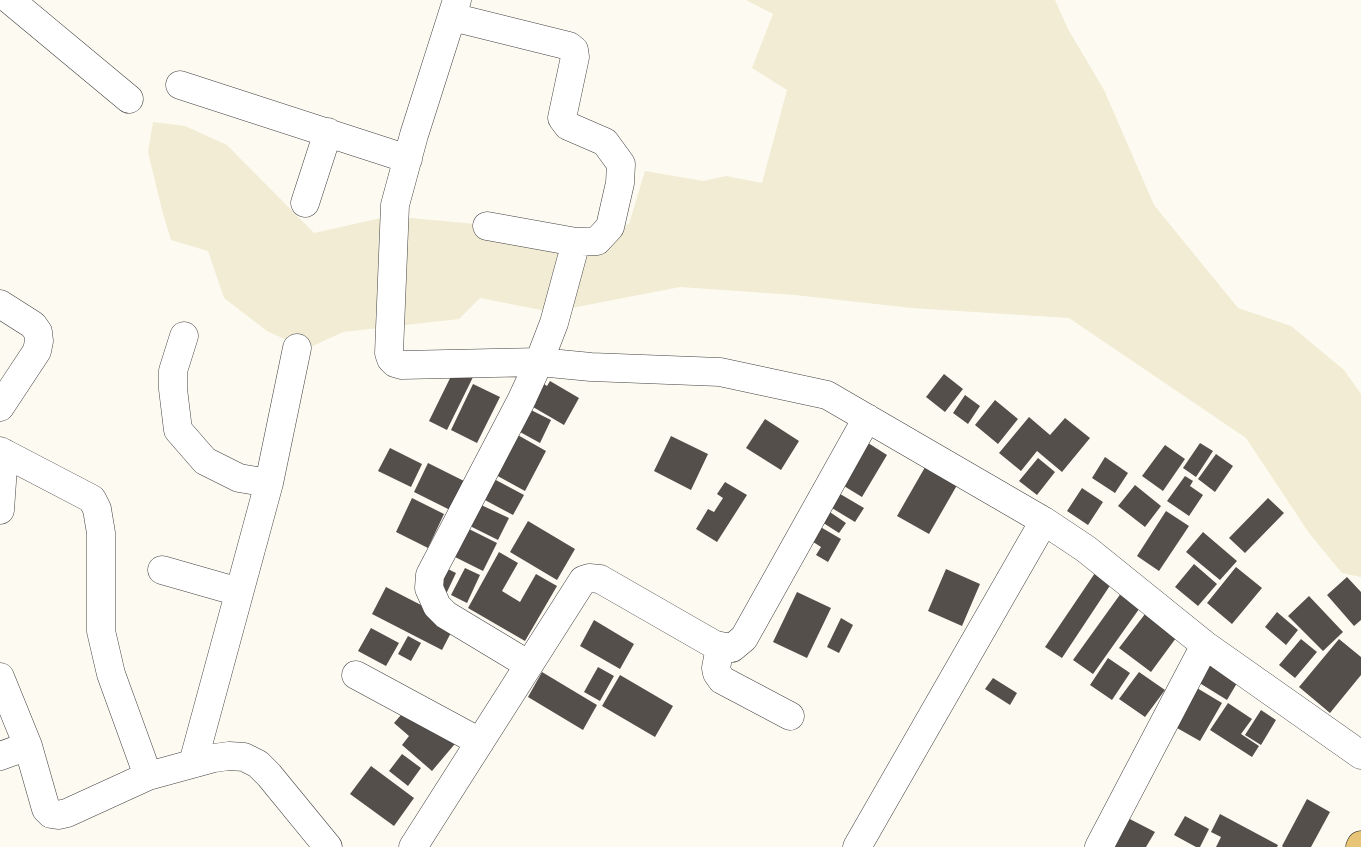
<!DOCTYPE html>
<style>
body{margin:0}
canvas{display:block;background:#fdfaf1}
</style>
<canvas width="1361" height="847"></canvas>
<script>
const context = document.querySelector('canvas').getContext('2d');
context.lineJoin = 'round';
function fillPath(path, color) {
  context.fillStyle = color;
  context.fill(path, 'evenodd');
}
function poly(rows) {
  const path = new Path2D();
  for (const r of rows) {
    path.moveTo(r[0], r[1]);
    for (let i = 2; i < r.length; i += 2) path.lineTo(r[i], r[i + 1]);
  }
  return path;
}
function stroke(path, color, width, dash) {
  context.strokeStyle = color;
  context.lineWidth = width;
  context.lineCap = dash ? 'butt' : 'round';
  context.setLineDash(dash || []);
  context.stroke(path);
}
fillPath(poly([
 [746,0,1055,0,1068,29,1104,90,1154,205,1238,308,1291,326,1344,370,1361,394,1361,577,1342,573,1332,561,1309,533,1246,438,1069,318,912,308,795,295,680,287,551,312,480,298,459,319,343,332,306,349,267,331,224,298,208,251,171,240,162,210,148,152,153,122,185,126,227,145,314,233,390,216,592,235,629,224,645,171,703,181,726,176,762,183,787,90,752,68,773,14]
]), '#f1ecd3');
fillPath(poly([
 [457,364,475,373,447,430,429,421],
 [944,374,963,389,945,412,926,397],
 [550,381,579,398,564,425,533,407,536,403,531,400,541,382,547,386],
 [473,384,500,397,477,443,451,430],
 [965,395,980,406,968,424,953,413],
 [995,400,1018,419,998,444,975,425],
 [531,410,551,420,540,443,520,432],
 [1029,417,1050,435,1065,418,1090,438,1062,472,1037,451,1021,471,999,453],
 [765,419,799,441,781,470,746,448],
 [516,434,546,451,525,491,494,474],
 [671,436,708,454,691,490,654,471],
 [865,441,887,455,862,497,839,483],
 [1200,443,1213,451,1196,477,1183,468],
 [1165,445,1185,459,1163,491,1142,476],
 [390,448,422,464,411,487,378,471],
 [1216,454,1233,466,1215,492,1198,479],
 [1105,457,1128,473,1115,493,1092,478],
 [1038,458,1055,472,1037,495,1019,481],
 [928,462,960,480,929,534,897,516],
 [428,463,466,482,452,511,414,492],
 [1185,476,1193,481,1190,486,1203,495,1189,516,1167,501],
 [494,479,524,495,513,515,483,499],
 [725,482,747,495,717,542,696,529,708,509,714,512,723,498,717,494],
 [1135,485,1161,506,1145,527,1118,506],
 [830,488,864,508,855,522,822,502],
 [1082,488,1103,502,1088,525,1067,511],
 [412,498,444,514,428,548,396,532],
 [1268,498,1284,513,1245,553,1229,538],
 [479,504,509,518,498,540,468,525],
 [821,506,846,523,839,533,814,517],
 [1166,511,1189,526,1159,571,1137,556],
 [528,521,575,549,557,580,510,552],
 [812,522,841,539,828,562,816,555,821,547,804,536],
 [465,527,497,543,483,571,451,555],
 [1203,532,1237,561,1220,580,1186,552],
 [499,552,518,563,502,591,520,602,536,574,557,586,525,641,468,608],
 [1194,564,1217,584,1198,606,1175,587],
 [442,566,456,573,447,592,433,585],
 [1236,567,1262,588,1232,624,1207,603],
 [465,568,480,575,467,603,451,595],
 [946,569,980,584,962,626,928,611],
 [1095,573,1111,584,1062,658,1045,647],
 [1347,577,1361,592,1361,620,1354,626,1327,595],
 [386,587,456,623,442,650,372,614],
 [1124,589,1144,602,1093,674,1073,660],
 [797,592,831,608,807,658,773,642],
 [1309,596,1343,632,1323,651,1288,616],
 [1277,612,1298,630,1286,645,1265,627],
 [1145,614,1176,638,1151,672,1119,648],
 [841,618,853,625,839,653,827,647],
 [594,620,634,644,620,669,580,646],
 [371,628,399,643,386,666,358,651],
 [408,636,421,643,411,661,398,654],
 [1301,639,1317,652,1295,678,1279,665],
 [1339,639,1361,657,1361,675,1330,713,1299,687],
 [1108,658,1130,673,1112,700,1090,685],
 [1206,658,1240,678,1227,700,1193,679],
 [598,667,614,676,600,701,584,692],
 [542,672,597,705,583,730,528,697],
 [1139,672,1165,690,1145,717,1119,699],
 [620,675,673,706,655,737,602,706],
 [993,678,1017,693,1010,705,985,689],
 [1192,685,1222,703,1200,741,1170,724],
 [1228,703,1252,719,1241,734,1259,746,1252,757,1210,730],
 [407,708,459,739,432,771,402,745,409,736,394,723],
 [1261,710,1276,720,1261,745,1245,735],
 [402,754,421,768,408,786,389,771],
 [371,766,414,798,394,826,350,794],
 [1307,799,1330,812,1311,847,1283,847,1282,846],
 [1220,814,1278,845,1277,847,1216,847,1221,837,1211,832],
 [1124,816,1155,832,1146,847,1108,847],
 [1185,816,1209,829,1200,847,1196,847,1174,835]
]), '#554f4c');
const minor = poly([
 [10,0,129,99],
 [457,0,414,135,395,205,389,353,391,359,395,363,402,365,539,362,521,401,430,575,429,588,437,606,446,615,529,665],
 [452,17,569,46,574,50,575,57,562,118,568,126,605,142,621,164,620,183,610,227,597,241,576,242,554,323,539,362,591,367,720,372,827,395,1044,521,1086,549,1205,645,1361,755],
 [180,85,408,159],
 [305,203,328,132],
 [487,226,576,242],
 [0,304,33,325,38,332,39,341,37,351,0,407],
 [184,336,173,371,173,389,178,430,205,461,239,478,269,483],
 [0,451,92,499,97,509,101,533,101,631,111,674,148,776],
 [0,510,4,453],
 [162,570,239,592],
 [720,646,716,668,717,673,722,680,790,716],
 [356,675,480,742],
 [0,677,28,746,46,809,51,814,58,815,67,813,148,776,214,758,229,756,244,757,258,764,269,775,328,847],
 [0,756,28,746],
 [193,763,269,483,297,348],
 [413,847,583,580,589,578,600,579,715,645,732,648,744,638,867,418],
 [857,847,1044,521],
 [1099,847,1205,645]
]);
const major = poly([
 [1360,847,1361,845]
]);
stroke(minor, '#414141', 29);
stroke(major, '#1f1f1f', 29);
stroke(minor, '#fff', 28);
stroke(major, '#e8c476', 28);
</script>
